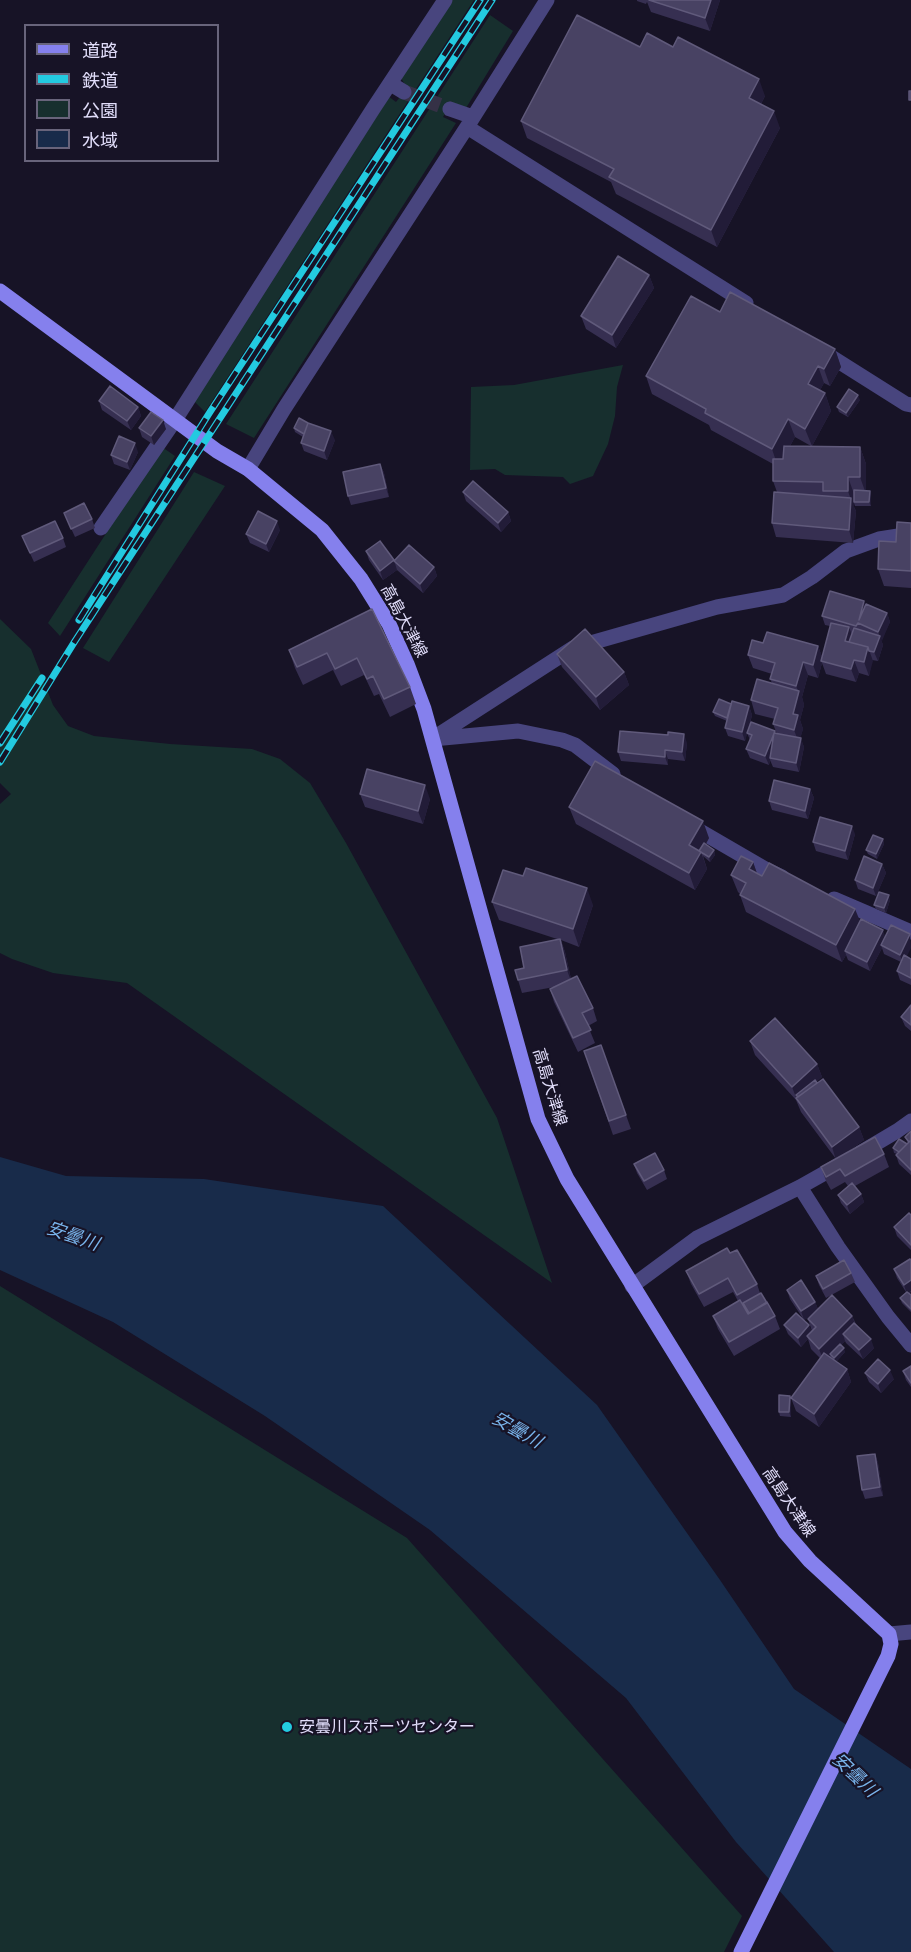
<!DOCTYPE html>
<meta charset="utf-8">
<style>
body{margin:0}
#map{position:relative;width:911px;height:1952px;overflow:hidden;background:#171326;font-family:Lato,"Noto Sans JP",sans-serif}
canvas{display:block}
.legend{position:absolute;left:24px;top:24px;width:195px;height:138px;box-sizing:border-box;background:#171326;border:2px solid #68647b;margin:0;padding:8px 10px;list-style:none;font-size:18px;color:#e1ddfa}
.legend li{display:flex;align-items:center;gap:12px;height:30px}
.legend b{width:30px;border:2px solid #68647b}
</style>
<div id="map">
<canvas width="911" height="1952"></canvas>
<ul class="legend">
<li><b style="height:8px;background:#8580ed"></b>道路</li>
<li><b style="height:8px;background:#23cae0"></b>鉄道</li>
<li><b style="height:16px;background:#172f2e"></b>公園</li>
<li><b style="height:16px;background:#182b4a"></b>水域</li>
</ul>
</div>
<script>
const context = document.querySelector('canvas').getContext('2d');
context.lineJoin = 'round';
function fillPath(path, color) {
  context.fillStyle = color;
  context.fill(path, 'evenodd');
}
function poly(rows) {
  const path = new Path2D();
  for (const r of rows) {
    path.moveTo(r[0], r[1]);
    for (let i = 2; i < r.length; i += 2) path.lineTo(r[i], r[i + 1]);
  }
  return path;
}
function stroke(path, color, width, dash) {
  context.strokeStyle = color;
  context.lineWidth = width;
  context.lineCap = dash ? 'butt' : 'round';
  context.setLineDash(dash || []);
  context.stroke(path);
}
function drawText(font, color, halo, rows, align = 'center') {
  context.font = font + ' Lato,"Noto Sans JP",sans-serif';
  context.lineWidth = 4.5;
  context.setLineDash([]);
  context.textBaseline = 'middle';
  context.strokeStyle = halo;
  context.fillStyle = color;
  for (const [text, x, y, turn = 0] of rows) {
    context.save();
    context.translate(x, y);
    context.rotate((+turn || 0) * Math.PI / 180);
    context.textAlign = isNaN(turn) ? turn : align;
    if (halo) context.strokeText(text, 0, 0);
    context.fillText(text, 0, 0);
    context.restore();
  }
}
fillPath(poly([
 [450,0,474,0,205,412,193,400,388,96,396,102,407,88,401,78],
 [490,15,513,31,466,108,452,103,443,117,456,123,254,438,226,424],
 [623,365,617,387,615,416,608,444,593,476,570,484,563,477,505,475,495,469,470,470,471,387,514,385],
 [162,447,175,456,60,636,48,623],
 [194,472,225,486,109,662,83,648],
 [0,619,31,649,53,705,68,726,94,736,170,744,252,749,280,759,310,783,346,843,497,1118,552,1283,127,983,53,973,12,959,0,953,0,804,11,794,0,783],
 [0,1286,407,1538,742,1916,724,1952,0,1952]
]), '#172f2e');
fillPath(poly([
 [0,1157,66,1176,204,1179,383,1206,597,1405,720,1580,794,1689,911,1769,911,1952,834,1952,736,1842,626,1698,430,1530,265,1416,113,1322,0,1270]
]), '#182b4a');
stroke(poly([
 [404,92,450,109]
]), '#353146', 15, [15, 8]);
stroke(poly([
 [391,84,404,92],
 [450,109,473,117],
 [467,127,746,303],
 [822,351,906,404,911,405],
 [248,469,284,409,467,127,547,0],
 [101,528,175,420,373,109,445,0],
 [435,737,573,648,717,607,783,595,812,577,846,551,879,539,911,534],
 [433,739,518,731,562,740,575,745,613,774],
 [693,827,767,870,782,877],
 [834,899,911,932],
 [860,1153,897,1131,911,1121],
 [800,1187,838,1247,888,1317,911,1345],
 [632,1286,697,1238,800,1187,839,1165],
 [889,1634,911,1632]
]), '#48457e', 15);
stroke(poly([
 [0,291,217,451,248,469,322,530,361,579,389,624,407,664,424,709,538,1119,567,1179,785,1532,810,1561,889,1634,891,1644,888,1656,741,1952]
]), '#8580ed', 15);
const rail = poly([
 [79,620,210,412,480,0],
 [0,743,42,678],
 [0,762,75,641,492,0]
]);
stroke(rail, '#23cae0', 7);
stroke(rail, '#171326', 4.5, [14]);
fillPath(poly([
 [637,0,720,0,710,31,651,12,647,2,646,4,637,1],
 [640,47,765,96,761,104,780,128,717,247,616,194,611,182,527,138,521,121],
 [649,275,654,288,616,348,586,329,581,316],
 [720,312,835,349,841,367,830,386,824,383,820,390,825,393,831,411,812,446,860,447,866,464,866,491,870,491,871,495,871,506,855,506,854,503,854,507,856,511,853,543,776,537,772,523,777,492,773,481,773,464,711,430,709,425,652,394,646,376],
 [795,437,811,446,790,446],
 [860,400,848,417,839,412,837,407],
 [99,401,138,407,141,416,131,430,102,410],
 [139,428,166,429,154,445,142,437],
 [294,428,335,440,327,460,304,451,301,443,303,437,295,432],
 [138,452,130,470,114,464,111,455],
 [380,464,384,473,389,497,351,505,348,496],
 [463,492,508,512,511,521,501,532,466,501],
 [64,513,92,519,95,528,75,537],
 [911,523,911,588,884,586,878,569,896,542],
 [280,530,269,552,250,543,246,534],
 [22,536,63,538,66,547,34,562],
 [366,551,395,561,434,567,437,576,423,593,397,570,383,580,369,560],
 [866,605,887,613,890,622,881,640,883,645,878,661,872,660,869,676,859,673,856,682,826,674,822,663,818,678,808,675,802,697,804,705,800,720,803,729,800,738,804,747,799,772,773,767,770,760,769,765,750,758,746,749,750,740,747,733,745,741,728,736,725,728,727,721,715,716,713,712,731,704,749,706,752,715,749,728,775,731,776,733,777,734,773,724,775,719,755,714,751,700,772,683,770,679,772,674,753,668,748,655,763,643,818,646,822,657,830,626,825,625,822,616],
 [372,609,410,687,416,704,390,717,379,694,374,696,364,675,341,686,333,670,303,685,295,668,289,650],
 [557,654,624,672,629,685,600,710,562,667],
 [668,735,687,743,685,761,668,759,668,765,621,761,618,752],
 [810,789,814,798,808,819,772,810,769,801],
 [360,794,430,799,423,824,365,807],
 [569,807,709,838,706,844,714,850,715,855,710,862,703,856,707,869,695,890,576,824],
 [855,834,848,860,816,851,813,842],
 [883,839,884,844,877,859,868,854,866,850],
 [753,862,757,874,860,921,885,936,906,957,911,959,911,985,900,980,897,971,901,962,884,954,882,948,870,971,848,960,846,955,842,962,746,912,740,895,740,894,738,892,731,875],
 [882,864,886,873,876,896,858,889,855,880],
 [890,900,886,913,876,909,874,905],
 [492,902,593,905,579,947,561,940,565,952,571,979,593,1008,597,1021,588,1026,595,1043,578,1052,554,1002,550,989,554,987,522,993,518,980,524,968,557,939,499,920],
 [911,1005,911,1031,905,1026,901,1017],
 [750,1041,817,1064,822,1077,816,1082,859,1127,864,1140,843,1155,884,1154,889,1167,855,1186,861,1194,864,1202,850,1214,841,1203,838,1195,848,1186,845,1182,831,1190,826,1181,821,1167,836,1159,801,1112,796,1100,755,1055],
 [601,1045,631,1129,613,1135,584,1051],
 [911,1131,911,1175,899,1164,896,1155,897,1154,894,1153,893,1148,907,1144,908,1143,905,1137],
 [634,1164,664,1170,667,1179,647,1190,637,1173],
 [911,1215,911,1250,897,1236,894,1227],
 [730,1253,757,1284,760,1293,775,1316,780,1329,734,1356,718,1329,713,1316,738,1301,733,1292,704,1307,691,1284,686,1271],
 [911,1260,911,1292,909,1293,911,1295,911,1312,902,1303,900,1298,906,1292,897,1278,894,1269],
 [851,1273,855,1282,826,1298,819,1285,816,1276],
 [787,1290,815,1302,818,1309,852,1316,856,1324,874,1348,863,1359,846,1343,845,1341,841,1345,845,1352,836,1362,847,1369,851,1382,819,1427,796,1411,791,1398,820,1358,811,1349,808,1339,801,1347,788,1334,784,1325,804,1320,790,1299],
 [812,1315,808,1319,812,1331,804,1320],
 [911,1366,911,1387,906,1380,903,1371],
 [865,1373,894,1379,881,1393,869,1382],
 [791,1400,791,1417,780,1416,779,1412],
 [875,1454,878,1463,883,1496,865,1499,862,1490]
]), '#362f51');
fillPath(poly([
 [711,0,720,0,710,31,705,18],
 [759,79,765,96,755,115,749,98],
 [774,111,780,128,717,247,711,230],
 [649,275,654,288,616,348,612,335],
 [835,349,841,367,830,386,824,369],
 [818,366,824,383,814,401,808,384],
 [825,393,831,411,812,446,805,429],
 [858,395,860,400,848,417,846,413],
 [138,407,141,416,131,430,127,421],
 [788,419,795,437,778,467,772,449],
 [163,420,166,429,154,445,151,436],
 [331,431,335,440,327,460,324,451],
 [135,443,138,452,130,470,127,462],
 [860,447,866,464,866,494,860,477],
 [380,464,384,473,389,497,386,488],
 [848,477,854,494,854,507,856,511,853,543,849,530,851,500,848,491],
 [870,491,871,495,871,506,869,502],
 [508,512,511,521,501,532,498,523],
 [277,521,280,530,269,552,266,544],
 [394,560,397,570,383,580,380,571],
 [434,567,437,576,423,593,420,584],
 [864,601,868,610,859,620],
 [887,613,890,622,882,641,878,632],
 [849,627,854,640,852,645,845,641],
 [880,636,883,645,878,661,874,652],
 [818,646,823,659,821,661,822,663,818,678,813,665],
 [868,647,873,661,869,676,864,662],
 [854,660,859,673,856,682,851,669],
 [803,662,808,675,802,697,804,705,800,720,803,729,799,743,794,730,793,714,799,693,796,686],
 [624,672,629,685,600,710,596,697],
 [749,706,752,715,745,741,742,732],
 [775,731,778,740,770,758,770,760,769,765,765,756],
 [684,734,687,743,685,761,682,752],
 [801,738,804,747,799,772,796,763],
 [665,750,668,759,668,765,665,757],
 [425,785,430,799,423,824,418,811],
 [810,789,814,798,808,819,805,811],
 [703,821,709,838,701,852,707,869,695,890,689,873,689,845],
 [852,826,855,834,848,860,845,851],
 [883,839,884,844,877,859,876,854],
 [714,850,715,855,710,862,709,857],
 [753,862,759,879,749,869],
 [882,864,886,873,876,896,873,888],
 [587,888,593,905,579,947,573,929],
 [889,895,890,900,886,913,884,908],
 [855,909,862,926,845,951,846,955,842,962,836,945],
 [883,930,886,939,881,945,882,948,870,971,867,962],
 [910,934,911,948,903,964,900,955],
 [560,939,565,952,572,984,567,970],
 [817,1064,822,1077,799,1098,796,1095,798,1099,797,1100,792,1087],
 [859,1127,864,1140,836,1160,832,1147],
 [861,1194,864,1202,850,1214,847,1205],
 [911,1280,911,1291,907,1294,904,1285],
 [815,1302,819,1311,804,1320,801,1311],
 [852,1316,857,1329,843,1334,845,1341,824,1362,819,1349],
 [809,1325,813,1334,807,1336,808,1339,801,1347,798,1338],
 [871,1339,874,1348,863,1359,859,1350],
 [844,1348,845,1352,836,1362,834,1358],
 [847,1369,851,1382,819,1427,814,1414],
 [890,1370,894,1379,881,1393,878,1384],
 [790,1396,791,1400,791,1417,789,1412],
 [875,1454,878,1463,883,1496,880,1487]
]), '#221c38');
const building = poly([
 [649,0,711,0,705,18,649,0],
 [577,15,640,47,647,33,673,47,678,37,759,79,749,98,774,111,711,230,609,177,614,169,521,121,577,15],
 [909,91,911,91,911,100,909,100,909,91],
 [618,256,649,275,612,335,581,316,618,256],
 [730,292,835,349,824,369,818,366,808,384,825,393,805,429,788,419,772,449,705,413,706,409,646,376,691,296,720,312,730,292],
 [110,386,138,407,127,421,99,401,110,386],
 [849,389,858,395,846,413,837,407,849,389],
 [151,412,163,420,151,436,139,428,151,412],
 [299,418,308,423,304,434,294,428,299,418],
 [308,423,331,431,324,451,301,443,308,423],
 [119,436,135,443,127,462,111,455,119,436],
 [784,446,860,447,860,477,848,477,848,491,823,491,823,482,773,481,773,459,783,459,784,446],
 [380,464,386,488,348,496,343,472,380,464],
 [473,481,508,512,498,523,463,492,473,481],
 [854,490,870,491,869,502,854,502,854,490],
 [774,492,851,498,849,530,772,523,774,492],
 [84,503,92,519,71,529,64,513,84,503],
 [258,511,277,521,266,544,246,534,258,511],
 [55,521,63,538,30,553,22,536,55,521],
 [897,522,911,523,911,571,878,569,879,541,896,542,897,522],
 [380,541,394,560,380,571,366,551,380,541],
 [409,545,434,567,420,584,394,561,409,545],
 [830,591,864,601,859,620,866,604,887,613,878,632,858,623,856,626,822,616,830,591],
 [372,609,410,687,384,699,373,676,367,679,357,658,335,669,327,653,297,667,289,650,372,609],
 [831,623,849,627,845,641,868,647,864,662,854,660,851,669,821,661,831,623],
 [854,628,880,636,874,652,869,651,868,647,849,642,854,628],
 [585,629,624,672,596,697,557,654,585,629],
 [767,632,818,646,813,665,803,662,796,686,770,679,775,663,748,655,752,640,763,643,767,632],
 [757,679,799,691,793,714,798,715,794,730,773,724,778,708,751,700,757,679],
 [719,699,731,704,727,718,713,712,719,699],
 [732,701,749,706,742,732,725,728,732,701],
 [751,722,775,731,765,756,746,749,752,735,747,733,751,722],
 [620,731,668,735,668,732,684,734,682,752,665,750,665,757,618,752,620,731],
 [774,733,801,738,796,763,770,758,774,733],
 [595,761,703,821,689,845,701,852,689,873,569,807,595,761],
 [367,769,425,785,418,811,360,794,367,769],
 [774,780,810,789,805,811,769,801,774,780],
 [820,817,852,826,845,851,813,842,820,817],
 [873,835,883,839,876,854,866,850,873,835],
 [704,843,714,850,709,857,699,851,704,843],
 [741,856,753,862,749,869,762,876,769,863,855,909,836,945,740,895,746,883,731,875,741,856],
 [864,856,882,864,873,888,855,880,864,856],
 [526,868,587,888,573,929,492,902,503,870,523,876,526,868],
 [879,892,889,895,884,908,874,905,879,892],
 [861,919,883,930,867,962,845,951,861,919],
 [891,925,910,934,900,955,881,945,891,925],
 [560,939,567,970,518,980,515,970,524,968,520,947,560,939],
 [904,955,911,959,911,978,897,971,904,955],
 [577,976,593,1008,582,1013,591,1030,573,1038,550,989,577,976],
 [911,1005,911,1025,901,1017,911,1005],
 [775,1018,817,1064,792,1087,750,1041,775,1018],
 [601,1045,626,1115,609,1121,584,1051,601,1045],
 [823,1079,859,1127,832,1147,796,1098,823,1079],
 [815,1080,817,1083,798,1097,796,1095,815,1080],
 [911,1131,911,1142,910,1141,909,1142,905,1137,911,1131],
 [875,1137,884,1154,845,1176,840,1169,826,1177,821,1167,875,1137],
 [899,1139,907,1144,899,1152,893,1148,899,1139],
 [910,1141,911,1142,911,1170,896,1155,910,1141],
 [655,1153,664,1170,644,1181,634,1164,655,1153],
 [852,1183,861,1194,847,1205,838,1195,852,1183],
 [909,1213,911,1215,911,1245,894,1227,909,1213],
 [727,1248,730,1253,737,1250,757,1284,737,1295,728,1278,699,1294,686,1271,727,1248],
 [910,1259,911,1260,911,1280,904,1285,894,1269,910,1259],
 [844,1260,851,1273,823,1289,816,1276,844,1260],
 [801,1280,815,1302,801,1311,787,1290,801,1280],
 [907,1292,911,1295,911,1309,900,1298,907,1292],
 [761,1293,767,1303,749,1313,743,1303,761,1293],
 [832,1295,852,1316,819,1349,807,1336,816,1327,808,1319,832,1295],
 [740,1300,748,1314,767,1302,775,1316,729,1342,713,1316,740,1300],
 [796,1313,809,1325,798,1338,784,1325,796,1313],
 [854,1323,871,1339,859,1350,843,1334,854,1323],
 [840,1344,844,1348,834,1358,830,1354,840,1344],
 [824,1353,847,1369,814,1414,791,1398,824,1353],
 [878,1359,890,1370,878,1384,865,1373,878,1359],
 [911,1366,911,1383,903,1371,911,1366],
 [779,1395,790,1396,789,1412,779,1412,779,1395],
 [875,1454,880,1487,862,1490,857,1456,875,1454]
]);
fillPath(building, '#484263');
stroke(building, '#605a7b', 1.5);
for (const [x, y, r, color] of [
 [287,1727,6,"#23cae0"]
]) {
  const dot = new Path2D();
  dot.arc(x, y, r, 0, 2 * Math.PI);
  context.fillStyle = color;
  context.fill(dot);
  stroke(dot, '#171326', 2);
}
drawText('16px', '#e1ddfa', '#171326', [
 ["高島大津線",404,621,62],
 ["高島大津線",550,1087,73],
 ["高島大津線",789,1502,56]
]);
drawText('16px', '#e1ddfa', '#171326', [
 ["安曇川スポーツセンター",299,1727]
], 'left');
drawText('italic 18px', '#79b4ec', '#171326', [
 ["安曇川",73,1236,19],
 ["安曇川",517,1430,30],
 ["安曇川",855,1775,44]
]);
</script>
